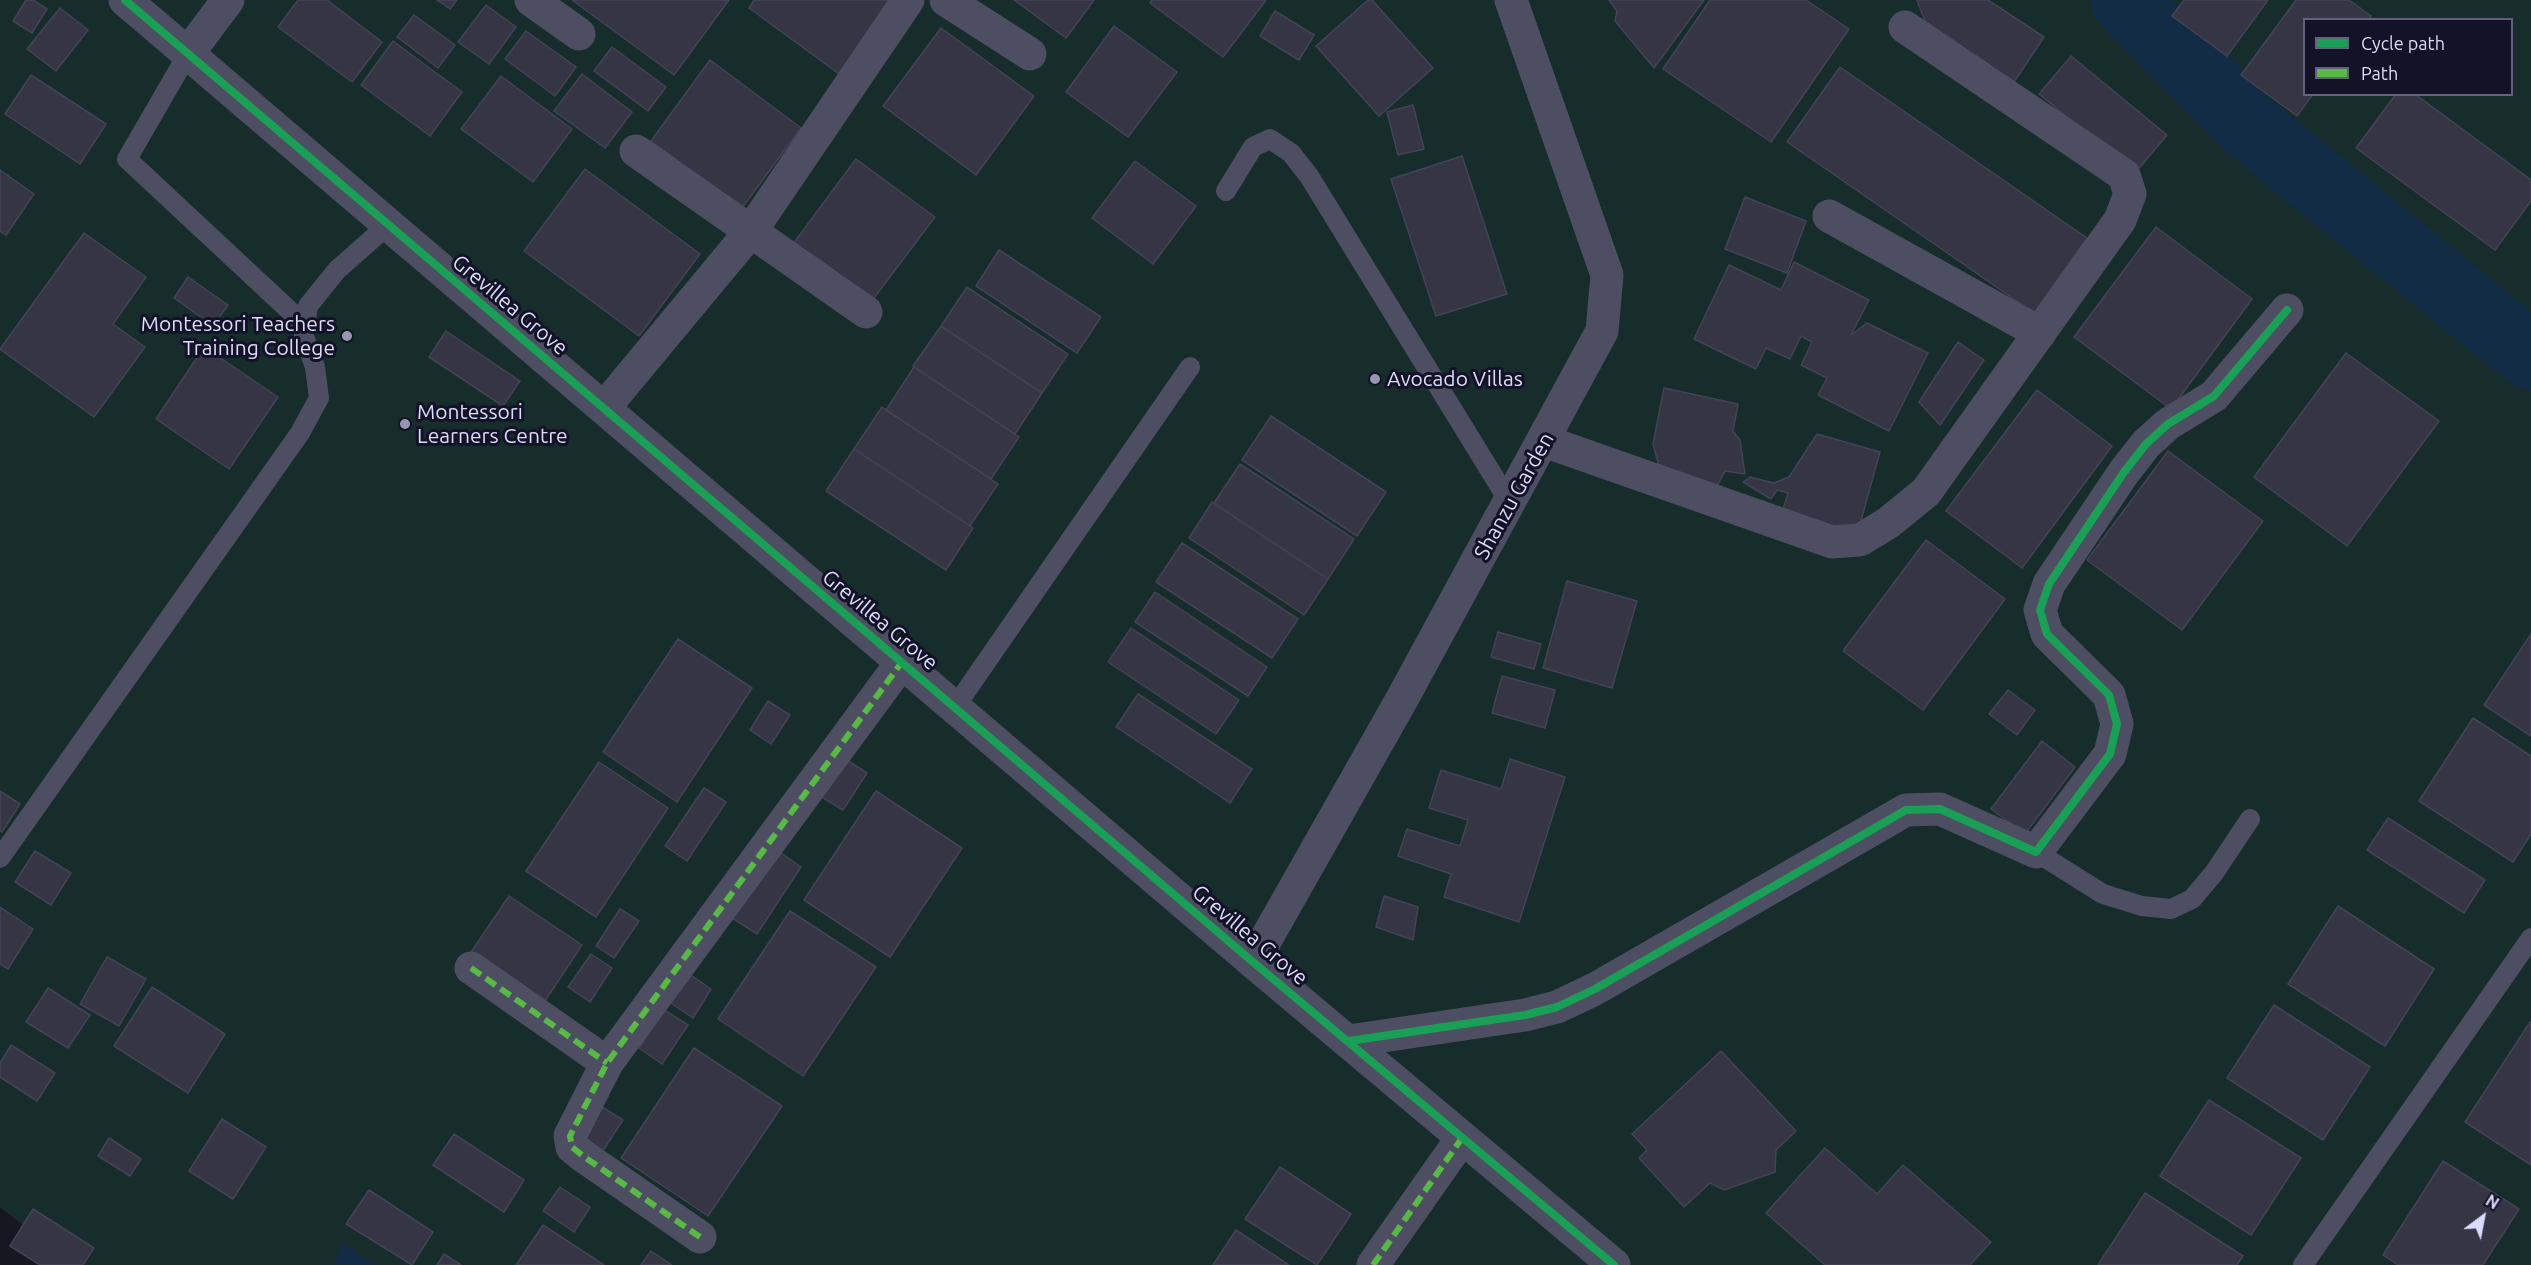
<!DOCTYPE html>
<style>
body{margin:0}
#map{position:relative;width:2531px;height:1265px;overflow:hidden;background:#171722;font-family:Ubuntu,sans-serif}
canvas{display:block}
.legend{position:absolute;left:2303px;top:18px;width:210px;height:78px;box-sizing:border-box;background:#131227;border:2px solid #63627c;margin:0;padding:8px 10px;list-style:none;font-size:18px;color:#dbdbfc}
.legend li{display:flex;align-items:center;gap:12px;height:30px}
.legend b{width:30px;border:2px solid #63627c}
.north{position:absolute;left:2453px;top:1187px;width:60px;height:60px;-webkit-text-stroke:4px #131227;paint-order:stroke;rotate:32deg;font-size:16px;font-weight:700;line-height:24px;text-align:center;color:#dbdbfc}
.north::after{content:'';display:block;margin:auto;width:21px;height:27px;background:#dbdbfc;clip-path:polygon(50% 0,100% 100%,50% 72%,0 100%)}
</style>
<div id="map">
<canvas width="2531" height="1265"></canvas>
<ul class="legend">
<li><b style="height:8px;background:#1a9f57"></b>Cycle path</li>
<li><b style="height:8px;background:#58b947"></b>Path</li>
</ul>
<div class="north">N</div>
</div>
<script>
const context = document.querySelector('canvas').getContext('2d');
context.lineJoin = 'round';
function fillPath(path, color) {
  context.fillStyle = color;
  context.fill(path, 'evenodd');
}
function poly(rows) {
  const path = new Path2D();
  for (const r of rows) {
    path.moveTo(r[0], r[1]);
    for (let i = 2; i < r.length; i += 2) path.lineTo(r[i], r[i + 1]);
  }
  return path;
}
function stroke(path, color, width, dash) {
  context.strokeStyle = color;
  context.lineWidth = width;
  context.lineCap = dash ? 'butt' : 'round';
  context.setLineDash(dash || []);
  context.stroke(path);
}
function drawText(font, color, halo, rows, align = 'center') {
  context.font = font + ' Ubuntu,sans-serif';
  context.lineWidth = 6;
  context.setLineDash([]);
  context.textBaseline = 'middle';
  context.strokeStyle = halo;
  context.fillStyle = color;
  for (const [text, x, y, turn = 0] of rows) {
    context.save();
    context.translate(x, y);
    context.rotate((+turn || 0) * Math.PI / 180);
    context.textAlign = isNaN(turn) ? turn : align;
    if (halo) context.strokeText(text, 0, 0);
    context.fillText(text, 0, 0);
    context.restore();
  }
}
fillPath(poly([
 [0,0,2531,0,2531,1265,74,1265,0,1207],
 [2304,20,2512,20,2512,94,2304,94]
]), '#162d2b');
fillPath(poly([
 [343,1244,376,1265,333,1265]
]), '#132c45');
stroke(poly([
 [2125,0,2248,125,2531,356]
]), '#132c45', 69);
const building = poly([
 [26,0,33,0,47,9,32,33,13,21,26,0],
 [298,0,327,0,382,42,352,82,278,27,298,0],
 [437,0,457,0,450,9,437,0],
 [572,0,729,0,674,75,572,0],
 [754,0,894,0,839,74,749,8,754,0],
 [1014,0,1094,0,1066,38,1014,0],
 [1152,0,1266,0,1223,57,1150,3,1152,0],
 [1368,0,1372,0,1433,68,1379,116,1316,46,1368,0],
 [1609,0,1704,0,1654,68,1615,21,1617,11,1609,0],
 [1710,0,1806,0,1849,29,1771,142,1663,69,1710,0],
 [1917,0,1988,0,2044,37,2014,82,1926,24,1917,0],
 [2184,0,2268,0,2227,56,2172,16,2184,0],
 [2296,0,2349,0,2371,16,2369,20,2304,20,2304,94,2313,94,2297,116,2241,75,2296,0],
 [486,5,516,27,489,64,458,42,486,5],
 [60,8,88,30,56,71,27,49,60,8],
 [1275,11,1314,35,1299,60,1260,36,1275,11],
 [414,15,455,45,438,68,397,37,414,15],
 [1114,26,1177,72,1128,137,1066,92,1114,26],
 [941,28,1034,96,976,175,883,106,941,28],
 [526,31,576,67,555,96,505,59,526,31],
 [393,41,462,92,430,136,361,85,393,41],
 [612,47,666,87,648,111,594,71,612,47],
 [2071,56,2167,135,2135,173,2039,94,2071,56],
 [710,60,801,128,742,208,651,141,710,60],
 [1840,67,2087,238,2034,313,1787,142,1840,67],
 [582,74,632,112,605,148,554,111,582,74],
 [31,75,106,124,80,164,5,114,31,75],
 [501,76,572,129,533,182,461,129,501,76],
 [2396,94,2415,94,2531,180,2531,201,2495,250,2356,148,2396,94],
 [1413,105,1424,149,1398,155,1387,112,1413,105],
 [1462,156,1507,294,1436,316,1391,179,1462,156],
 [856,159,935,217,871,302,793,244,856,159],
 [1135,161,1196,206,1153,264,1092,218,1135,161],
 [585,169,700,254,639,336,524,251,585,169],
 [0,170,34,194,6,235,0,231,0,170],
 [1745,197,1806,221,1787,273,1725,249,1745,197],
 [2156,227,2252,299,2171,409,2074,337,2156,227],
 [84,233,146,277,113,324,145,347,94,417,0,349,84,233],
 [999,250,1101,317,1077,353,976,286,999,250],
 [1794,262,1869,300,1851,335,1867,323,1928,353,1889,431,1818,395,1827,378,1801,365,1812,342,1801,336,1790,359,1766,348,1756,369,1694,339,1729,265,1781,290,1794,262],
 [188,277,228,305,213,326,174,298,188,277],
 [967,287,1068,354,1042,393,941,326,967,287],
 [941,326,1042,393,1015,434,913,366,941,326],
 [446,331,520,381,503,406,429,357,446,331],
 [1958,342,1984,360,1940,425,1919,402,1958,342],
 [204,347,278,397,229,469,156,419,204,347],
 [2346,353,2439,421,2347,546,2254,477,2346,353],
 [914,367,1019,437,991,479,886,410,914,367],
 [1664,388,1738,404,1733,431,1740,440,1745,474,1725,471,1712,496,1660,470,1653,444,1664,388],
 [2037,390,2112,446,2022,568,1946,511,2037,390],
 [882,407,998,484,970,526,854,449,882,407],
 [1271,416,1386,492,1357,536,1242,460,1271,416],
 [1817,434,1880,452,1857,535,1782,513,1788,493,1777,490,1771,499,1743,482,1750,477,1774,483,1789,477,1817,434],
 [854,449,973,528,946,570,826,491,854,449],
 [2168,451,2263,521,2182,630,2087,560,2168,451],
 [1240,464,1354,539,1328,579,1214,503,1240,464],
 [1212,502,1328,579,1304,615,1189,538,1212,502],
 [1926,540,2005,599,1923,710,1843,651,1926,540],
 [1182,543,1298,619,1272,658,1156,582,1182,543],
 [1567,581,1637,601,1612,688,1543,668,1567,581],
 [1155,592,1267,667,1248,696,1135,622,1155,592],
 [1131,628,1239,700,1216,734,1108,662,1131,628],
 [1498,632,1541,644,1534,669,1491,657,1498,632],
 [2531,634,2531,736,2484,705,2531,634],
 [678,639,752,688,677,802,603,752,678,639],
 [1502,676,1555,690,1545,728,1492,713,1502,676],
 [2008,690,2035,710,2017,735,1989,714,2008,690],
 [1138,694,1252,769,1230,803,1116,727,1138,694],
 [768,701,790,715,771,744,750,730,768,701],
 [2473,718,2531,756,2531,834,2513,862,2419,801,2473,718],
 [2042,741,2075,767,2025,834,1991,809,2042,741],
 [842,757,867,773,843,810,817,794,842,757],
 [1510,759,1565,777,1519,922,1444,897,1451,874,1398,856,1407,829,1460,846,1468,820,1429,808,1441,770,1501,789,1510,759],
 [599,762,668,808,596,917,526,871,599,762],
 [704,788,726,802,687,861,665,846,704,788],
 [0,791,20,804,2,832,0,831,0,791],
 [876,791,962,848,890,957,804,900,876,791],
 [2388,818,2485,880,2464,913,2367,850,2388,818],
 [777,850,801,867,757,934,732,918,777,850],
 [35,851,71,873,51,905,15,882,35,851],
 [509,896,582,945,543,1004,469,955,509,896],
 [1384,896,1418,907,1413,940,1376,927,1384,896],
 [2338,906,2434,969,2385,1046,2288,984,2338,906],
 [0,907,33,929,8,969,0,964,0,907],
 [620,909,639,921,614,958,596,946,620,909],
 [790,911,876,967,803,1076,718,1019,790,911],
 [591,954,612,968,590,1002,568,987,591,954],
 [107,957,146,979,119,1026,80,1004,107,957],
 [688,973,711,989,693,1018,669,1002,688,973],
 [152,987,225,1034,188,1093,114,1046,152,987],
 [48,988,90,1015,68,1048,26,1022,48,988],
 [2274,1005,2370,1067,2323,1140,2227,1078,2274,1005],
 [664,1010,688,1025,662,1064,639,1048,664,1010],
 [2530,1022,2531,1022,2531,1165,2465,1122,2530,1022],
 [11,1045,55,1073,37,1101,0,1077,0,1063,11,1045],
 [694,1048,782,1106,708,1216,621,1158,694,1048],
 [1721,1051,1796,1131,1776,1150,1775,1172,1724,1190,1710,1183,1684,1207,1639,1158,1647,1150,1632,1134,1721,1051],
 [2209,1100,2301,1158,2251,1235,2160,1176,2209,1100],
 [602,1107,623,1120,598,1158,577,1144,602,1107],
 [222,1119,266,1147,233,1199,189,1171,222,1119],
 [454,1134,524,1180,504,1212,433,1165,454,1134],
 [109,1138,141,1159,130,1176,98,1156,109,1138],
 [1825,1148,1877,1194,1903,1165,1991,1242,1970,1265,1825,1265,1766,1213,1825,1148],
 [2443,1161,2519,1209,2483,1265,2398,1265,2383,1255,2443,1161],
 [1280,1167,1351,1214,1317,1265,1245,1219,1280,1167],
 [560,1187,590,1207,574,1232,543,1211,560,1187],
 [369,1190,433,1232,412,1265,346,1224,369,1190],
 [2145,1193,2243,1256,2237,1265,2098,1265,2145,1193],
 [33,1209,94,1248,83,1265,40,1265,10,1246,33,1209],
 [543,1225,604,1265,516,1265,543,1225],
 [1236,1230,1289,1265,1213,1265,1236,1230],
 [651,1251,672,1265,641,1265,651,1251],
 [444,1254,461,1265,437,1265,444,1254]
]);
fillPath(building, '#353544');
stroke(building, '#434355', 1.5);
stroke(poly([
 [189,52,127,159,305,325],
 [1226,191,1253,147,1270,139,1291,153,1309,176,1510,503],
 [955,707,1190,367],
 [2036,852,2103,894,2142,906,2171,909,2192,899,2214,873,2250,819],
 [0,858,300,433,319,398,315,367,304,336,308,306,337,270,388,225],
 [2303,1265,2531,938]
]), '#4d4e61', 20);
stroke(poly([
 [531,0,579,34],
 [946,0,1030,54],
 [189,52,228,0],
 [636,151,866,312],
 [1829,216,2040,333],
 [604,408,751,231,908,0],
 [1544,441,1832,542,1860,540,1888,523,1926,492,2120,220,2130,194,2124,175,1905,27],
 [1253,962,1402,699,1602,331,1607,275,1511,0],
 [471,968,607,1063],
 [1349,1041,1525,1015,1557,1007,1595,989,1906,810,1940,809,2036,852,2110,754,2117,724,2109,695,2047,634,2040,610,2049,584,2124,472,2146,444,2168,424,2214,396,2287,310],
 [700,1237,583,1156,572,1147,570,1136,607,1063,902,662],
 [1373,1265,1462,1138]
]), '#4d4e61', 33);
stroke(poly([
 [125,0,1253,962,1614,1265]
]), '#4d4e61', 33);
stroke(poly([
 [471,968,607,1063],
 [700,1237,583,1156,572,1147,570,1136,607,1063,902,662],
 [1373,1265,1462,1138]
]), '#58b947', 6, [12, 6]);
stroke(poly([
 [125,0,1253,962,1614,1265],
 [1349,1041,1525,1015,1557,1007,1595,989,1906,810,1940,809,2036,852,2110,754,2117,724,2109,695,2047,634,2040,610,2049,584,2124,472,2146,444,2168,424,2214,396,2287,310]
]), '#1a9f57', 8);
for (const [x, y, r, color] of [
 [347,336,6,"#9696b0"],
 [1375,379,6,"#9696b0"],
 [405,424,6,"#9696b0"]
]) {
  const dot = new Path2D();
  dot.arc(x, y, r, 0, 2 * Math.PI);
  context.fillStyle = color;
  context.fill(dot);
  stroke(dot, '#131227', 2);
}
drawText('21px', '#dbdbfc', '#131227', [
 ["Grevillea Grove",510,305,40],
 ["Shanzu Garden",1514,496,-61],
 ["Grevillea Grove",880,620,40],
 ["Grevillea Grove",1250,935,40]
]);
drawText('21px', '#dbdbfc', '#131227', [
 ["Montessori Teachers",335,324,"right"],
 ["Training College",335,348,"right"],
 ["Avocado Villas",1387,379],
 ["Montessori",417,412],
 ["Learners Centre",417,436]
], 'left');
</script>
